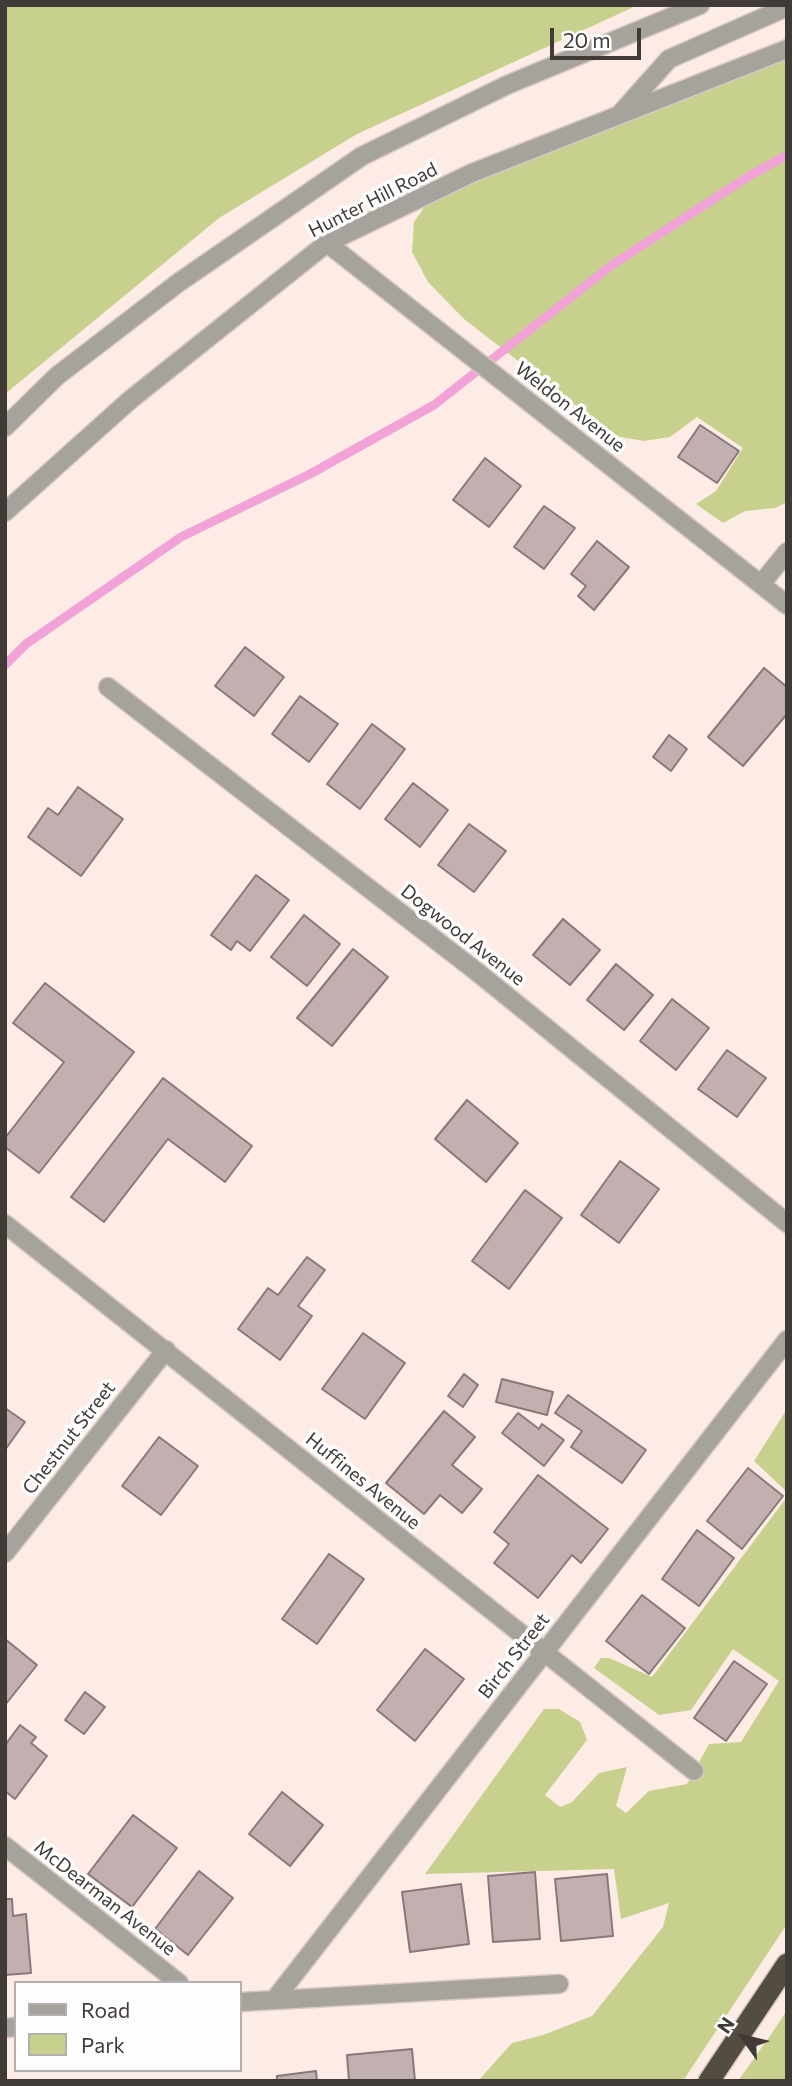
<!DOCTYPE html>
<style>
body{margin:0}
#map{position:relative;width:792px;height:2086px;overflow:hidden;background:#fdece5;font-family:Commissioner,sans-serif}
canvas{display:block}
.frame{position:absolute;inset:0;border:7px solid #413b38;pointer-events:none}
.legend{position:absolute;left:14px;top:1981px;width:228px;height:91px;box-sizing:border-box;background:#fdfdfd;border:2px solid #b2afae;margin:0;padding:9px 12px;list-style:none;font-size:21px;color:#413b38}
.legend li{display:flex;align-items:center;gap:14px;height:35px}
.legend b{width:35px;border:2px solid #b2afae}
.north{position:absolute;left:708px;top:2002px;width:70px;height:70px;-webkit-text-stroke:5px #fdfdfd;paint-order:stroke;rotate:304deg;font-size:19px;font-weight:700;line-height:28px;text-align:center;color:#413b38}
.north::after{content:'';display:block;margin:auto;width:24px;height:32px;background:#413b38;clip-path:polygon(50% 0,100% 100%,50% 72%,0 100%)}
.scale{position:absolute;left:550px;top:28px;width:91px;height:32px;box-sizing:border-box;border:4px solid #413b38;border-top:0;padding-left:9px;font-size:21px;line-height:24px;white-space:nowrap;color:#413b38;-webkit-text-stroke:5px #fdfdfd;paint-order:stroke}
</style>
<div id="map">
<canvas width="792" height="2086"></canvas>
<div class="frame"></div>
<ul class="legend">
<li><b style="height:9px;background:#a6a29c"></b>Road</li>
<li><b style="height:19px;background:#c7d08c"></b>Park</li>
</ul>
<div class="north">N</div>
<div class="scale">20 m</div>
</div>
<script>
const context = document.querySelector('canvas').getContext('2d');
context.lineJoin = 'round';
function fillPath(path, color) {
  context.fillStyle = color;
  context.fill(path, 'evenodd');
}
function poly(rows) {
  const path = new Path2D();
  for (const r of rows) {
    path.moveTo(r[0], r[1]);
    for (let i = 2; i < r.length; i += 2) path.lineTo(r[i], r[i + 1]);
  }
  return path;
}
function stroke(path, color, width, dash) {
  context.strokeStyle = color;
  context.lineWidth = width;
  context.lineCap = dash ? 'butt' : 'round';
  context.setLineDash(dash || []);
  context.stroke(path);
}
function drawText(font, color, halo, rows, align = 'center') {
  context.font = font + ' Commissioner,sans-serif';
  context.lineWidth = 7;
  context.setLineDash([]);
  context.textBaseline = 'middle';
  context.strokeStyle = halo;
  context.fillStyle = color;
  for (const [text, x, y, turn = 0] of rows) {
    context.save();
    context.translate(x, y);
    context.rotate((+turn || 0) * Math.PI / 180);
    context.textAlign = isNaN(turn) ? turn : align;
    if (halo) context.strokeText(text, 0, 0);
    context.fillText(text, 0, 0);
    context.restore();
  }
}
fillPath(poly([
 [5,5,638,5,357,134,219,218,5,394],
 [787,57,787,502,775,508,745,511,723,523,696,504,716,491,743,448,697,417,670,437,644,441,615,436,464,319,428,282,412,252,414,222,427,203,463,186],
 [787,1409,787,1492,754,1461],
 [787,1497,787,1924,683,2081,478,2081,512,2043,543,2035,592,2016,663,1927,669,1903,621,1919,614,1869,425,1874,544,1709,559,1709,580,1722,587,1740,545,1795,560,1807,572,1802,599,1773,627,1767,616,1806,626,1813,649,1791,687,1784,709,1744,741,1742,779,1681,733,1649,691,1710,659,1715,594,1668,601,1658,609,1658,652,1677],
 [787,2010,787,2081,738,2081,774,2030]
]), '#c7d08c');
stroke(poly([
 [5,665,26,644,181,537,310,474,434,405,612,265,749,176,787,155]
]), '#f1a3d8', 9);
const building = poly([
 [700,425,739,451,717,483,678,457,700,425],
 [485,458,521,486,489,527,453,500,485,458],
 [544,506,575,528,544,569,514,547,544,506],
 [597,541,629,567,594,610,578,596,586,586,571,574,597,541],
 [245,647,284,677,254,716,215,686,245,647],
 [764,668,787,687,787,714,743,766,708,737,764,668],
 [300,696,338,724,309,762,272,734,300,696],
 [372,724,405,749,360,809,327,784,372,724],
 [669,735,687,749,671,771,653,757,669,735],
 [413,783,448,810,420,847,385,819,413,783],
 [78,787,123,819,81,876,28,837,48,808,58,815,78,787],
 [469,824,506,851,474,892,438,865,469,824],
 [256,875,289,900,250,951,237,941,231,950,211,935,256,875],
 [304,915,340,944,307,986,271,957,304,915],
 [563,919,600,950,570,985,533,955,563,919],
 [353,949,388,977,332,1046,297,1018,353,949],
 [616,964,653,995,624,1030,587,1000,616,964],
 [45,983,134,1052,39,1173,5,1147,5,1138,64,1062,13,1023,45,983],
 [672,999,709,1028,676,1070,640,1041,672,999],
 [727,1050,766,1078,737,1117,698,1089,727,1050],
 [163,1078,252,1146,225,1182,168,1139,104,1222,71,1197,163,1078],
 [467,1100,518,1143,486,1182,435,1139,467,1100],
 [620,1161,659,1189,619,1243,581,1215,620,1161],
 [525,1190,562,1218,509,1289,472,1261,525,1190],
 [307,1257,325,1270,298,1306,312,1316,280,1360,238,1329,268,1288,278,1295,307,1257],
 [363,1333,405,1363,365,1419,322,1389,363,1333],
 [464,1374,478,1385,463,1407,448,1396,464,1374],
 [502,1379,553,1392,547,1415,496,1402,502,1379],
 [568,1395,646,1450,622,1483,571,1447,582,1431,555,1413,568,1395],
 [5,1408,25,1422,5,1450,5,1408],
 [444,1411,475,1437,452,1465,482,1489,462,1513,440,1495,424,1514,386,1483,444,1411],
 [518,1413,539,1429,542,1424,564,1440,544,1466,502,1433,518,1413],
 [159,1437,198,1466,161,1515,122,1486,159,1437],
 [748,1468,783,1496,742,1549,707,1521,748,1468],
 [538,1475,608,1529,581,1563,572,1555,538,1598,494,1563,509,1544,494,1532,538,1475],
 [697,1530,734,1558,699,1606,662,1579,697,1530],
 [329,1554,364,1579,317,1644,282,1619,329,1554],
 [642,1595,685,1628,649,1674,606,1641,642,1595],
 [5,1639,37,1665,5,1705,5,1639],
 [425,1649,464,1679,415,1741,377,1710,425,1649],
 [734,1661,767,1684,726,1741,694,1718,734,1661],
 [85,1692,105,1707,84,1734,65,1720,85,1692],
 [20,1725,36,1737,31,1743,47,1756,15,1799,5,1791,5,1745,20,1725],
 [282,1792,323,1825,290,1866,249,1834,282,1792],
 [133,1815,177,1848,132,1907,88,1874,133,1815],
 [199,1871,233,1898,188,1955,155,1929,199,1871],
 [535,1872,540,1939,493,1942,488,1876,535,1872],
 [607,1874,613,1936,561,1941,555,1879,607,1874],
 [461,1884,469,1944,410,1952,402,1892,461,1884],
 [5,1899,12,1899,13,1916,26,1914,31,1973,5,1975,5,1899],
 [412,2049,415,2081,349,2081,347,2055,412,2049],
 [316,2071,317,2081,277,2081,277,2076,316,2071]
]);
fillPath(building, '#c2b0b1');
stroke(building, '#897879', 2);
const minor = poly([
 [620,114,669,59,787,7],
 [327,243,787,605],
 [5,427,57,376,178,283,362,156,507,85,700,5],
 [5,512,130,400,327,243,472,173,787,49],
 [761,584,787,552],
 [108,687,476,971,787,1223],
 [5,1224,694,1771],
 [5,1553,166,1350],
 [5,1846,179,1983],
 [275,1999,787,1340],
 [240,2002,559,1984],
 [5,2028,16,2027]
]);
const highway = poly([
 [709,2081,787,1964]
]);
stroke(minor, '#d7c9c2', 21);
stroke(highway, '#d7c9c2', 24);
stroke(minor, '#a6a29c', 18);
stroke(highway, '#534c40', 21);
drawText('19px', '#413b38', '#fdfdfd', [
 ["Hunter Hill Road",373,200,-27],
 ["Weldon Avenue",570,407,38],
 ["Dogwood Avenue",463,935,38],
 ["Chestnut Street",69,1438,-52],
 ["Huffines Avenue",363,1481,39],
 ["Birch Street",514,1656,-52],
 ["McDearman Avenue",105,1898,38]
]);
</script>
